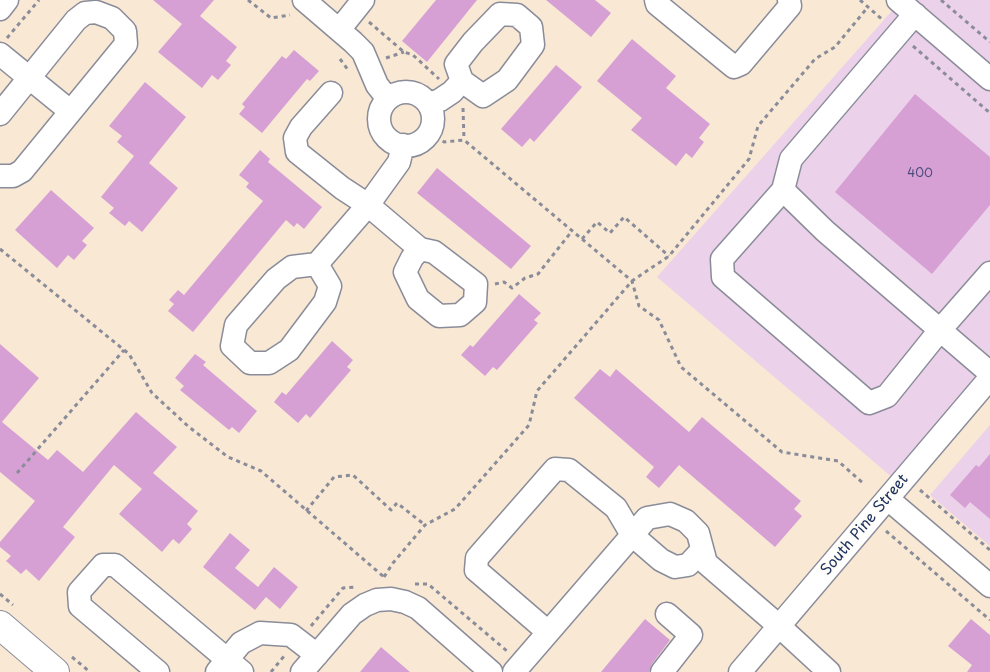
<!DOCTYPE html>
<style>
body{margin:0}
canvas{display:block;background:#f8e8d4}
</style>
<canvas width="990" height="672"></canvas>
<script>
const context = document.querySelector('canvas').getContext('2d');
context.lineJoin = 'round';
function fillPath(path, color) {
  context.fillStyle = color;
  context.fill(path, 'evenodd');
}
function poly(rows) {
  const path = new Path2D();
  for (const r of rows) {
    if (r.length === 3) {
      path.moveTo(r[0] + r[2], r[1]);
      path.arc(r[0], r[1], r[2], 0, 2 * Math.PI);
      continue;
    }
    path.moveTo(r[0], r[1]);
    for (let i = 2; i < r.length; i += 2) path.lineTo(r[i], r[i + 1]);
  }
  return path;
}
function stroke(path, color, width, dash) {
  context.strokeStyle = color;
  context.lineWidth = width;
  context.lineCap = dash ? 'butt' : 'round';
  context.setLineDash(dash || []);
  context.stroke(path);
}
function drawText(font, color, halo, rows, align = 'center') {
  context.font = font + ' "Playpen Sans",sans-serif';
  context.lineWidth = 4;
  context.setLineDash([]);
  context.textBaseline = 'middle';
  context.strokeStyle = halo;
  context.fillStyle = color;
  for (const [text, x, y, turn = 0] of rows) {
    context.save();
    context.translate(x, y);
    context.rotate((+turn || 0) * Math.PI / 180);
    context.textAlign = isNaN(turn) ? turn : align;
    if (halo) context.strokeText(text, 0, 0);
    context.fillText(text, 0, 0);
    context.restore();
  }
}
fillPath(poly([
 [894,0,990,0,990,371,900,484,657,277,898,4],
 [990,425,990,546,930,495]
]), '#ecd1ea');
fillPath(poly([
 [153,0,214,0,200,16,237,47,226,61,231,65,218,80,212,75,202,88,158,52,182,24],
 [436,0,477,0,427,62,402,41],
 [546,0,595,0,611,13,591,37],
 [632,39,676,76,666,88,710,124,699,138,704,142,692,158,686,153,676,166,631,130,642,118,597,81],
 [294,50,319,71,310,81,307,79,262,133,239,114,245,107,242,104,282,56,286,59],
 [556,65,582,87,534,142,530,138,522,147,501,129],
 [145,82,186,117,149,163,178,188,142,232,129,221,125,226,109,213,114,208,101,197,134,156,117,142,122,136,109,126],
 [915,94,990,157,990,205,932,274,835,192],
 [260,150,270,159,268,162,322,207,304,229,297,223,294,227,286,220,193,332,168,311,174,304,169,300,178,290,184,295,263,201,246,187,249,183,239,175],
 [437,168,531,246,511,269,417,193],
 [51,190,94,228,82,241,87,245,74,260,68,255,57,268,15,230],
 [519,294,541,313,534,320,538,323,497,370,493,367,485,376,461,355,470,345,473,347],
 [332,341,353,360,347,367,351,370,310,418,306,414,298,423,274,402,282,392,286,395],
 [0,344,39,378,2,422,48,460,57,450,83,472,136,412,177,447,153,473,198,511,187,524,192,529,179,544,173,539,162,552,119,514,142,489,114,465,63,527,75,537,39,581,26,569,21,574,6,561,11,556,0,547,0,542,35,501,0,472],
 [195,354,206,362,203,365,257,411,239,433,232,427,229,430,180,390,184,386,175,378],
 [600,369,610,377,616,369,689,432,702,417,801,501,794,509,802,516,775,547,679,465,659,488,646,477,654,467,574,398],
 [990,454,990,519,970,502,965,508,950,495,976,465,979,467],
 [230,533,250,550,235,568,258,587,274,567,298,587,280,609,266,597,255,610,203,567],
 [645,619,670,640,652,664,649,672,601,672],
 [971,619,990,635,990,672,967,672,972,665,948,646],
 [381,647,410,672,360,672]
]), '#d7a0d4');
const minor = poly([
 [304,0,353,42,363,52,377,85,388,99],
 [656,0,657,4,734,67,741,64,790,6,789,0],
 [898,0,990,79],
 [0,9,7,0],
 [915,14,791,159,783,190,722,259,723,277,869,403,887,396,940,330,990,373],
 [339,30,363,0],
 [0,54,70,111],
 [406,119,27],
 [331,93,301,127,295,138,297,152,342,188,368,205,420,249,434,252,476,284,475,302,460,315,439,316,418,299,405,272,412,258,420,249],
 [429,104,440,100,452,92,462,81,483,96,507,80,533,45,531,27,517,15,500,14,473,42,456,64,462,81],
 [0,114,76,20,85,13,96,12,112,18,125,31,126,44,22,171,13,176,0,176],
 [783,190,825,231,940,330,990,273],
 [317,264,330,286,325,302,289,350,269,363,250,363,232,346,236,325,276,279,292,267,317,264,368,205,399,162,403,145],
 [888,499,990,586],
 [548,632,476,570,477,558,555,469,569,470,616,508,632,535,661,560,675,567,688,565,702,550],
 [158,672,80,606,79,592,103,565,115,565,242,672],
 [217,672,241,643,260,633,291,635,317,655],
 [302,672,352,614,365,605,377,600,391,599,405,602,418,608,491,672],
 [514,672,647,518,670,514,686,521,698,533,706,563,779,626,829,672],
 [662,672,691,635,667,614],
 [740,672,990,378]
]);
const major = poly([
 [0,625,55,672]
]);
stroke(minor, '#8a8c99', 25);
stroke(major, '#8a8c99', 30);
stroke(poly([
 [248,0,271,18,290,15],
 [860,0,884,21],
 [941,0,990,42],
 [369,22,404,52,413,55,439,79],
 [7,38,39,0],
 [913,46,990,113],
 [386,58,404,52],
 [340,59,348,70],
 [463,108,464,140],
 [431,130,444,142,464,140,632,281,639,306,659,320,681,367,782,452,838,461,864,484],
 [582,239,597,222,610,233,624,217,669,256],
 [0,249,129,354,152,393,189,427,228,457,261,471,384,577],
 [495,284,504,282,512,288,525,278,538,274,572,231],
 [17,473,124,350],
 [920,490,990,550],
 [306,511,334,477,353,475,391,510,397,503,425,525],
 [886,531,990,620],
 [384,577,393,563,425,525,455,509,529,425,537,391,632,281,669,256,749,159,758,126,815,59,835,47,868,7],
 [415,584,428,584,507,651],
 [0,594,13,605],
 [311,626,343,588,355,587],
 [72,657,90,672],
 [271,672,285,655]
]), '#8a8c99', 3, [4, 4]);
stroke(minor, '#fff', 22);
stroke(major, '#fff', 28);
drawText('12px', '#4a4b7c', null, [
 ["400",920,174]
]);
drawText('15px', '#1b2f5e', '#fdfcf7', [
 ["South Pine Street",865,525,-50]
]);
</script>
